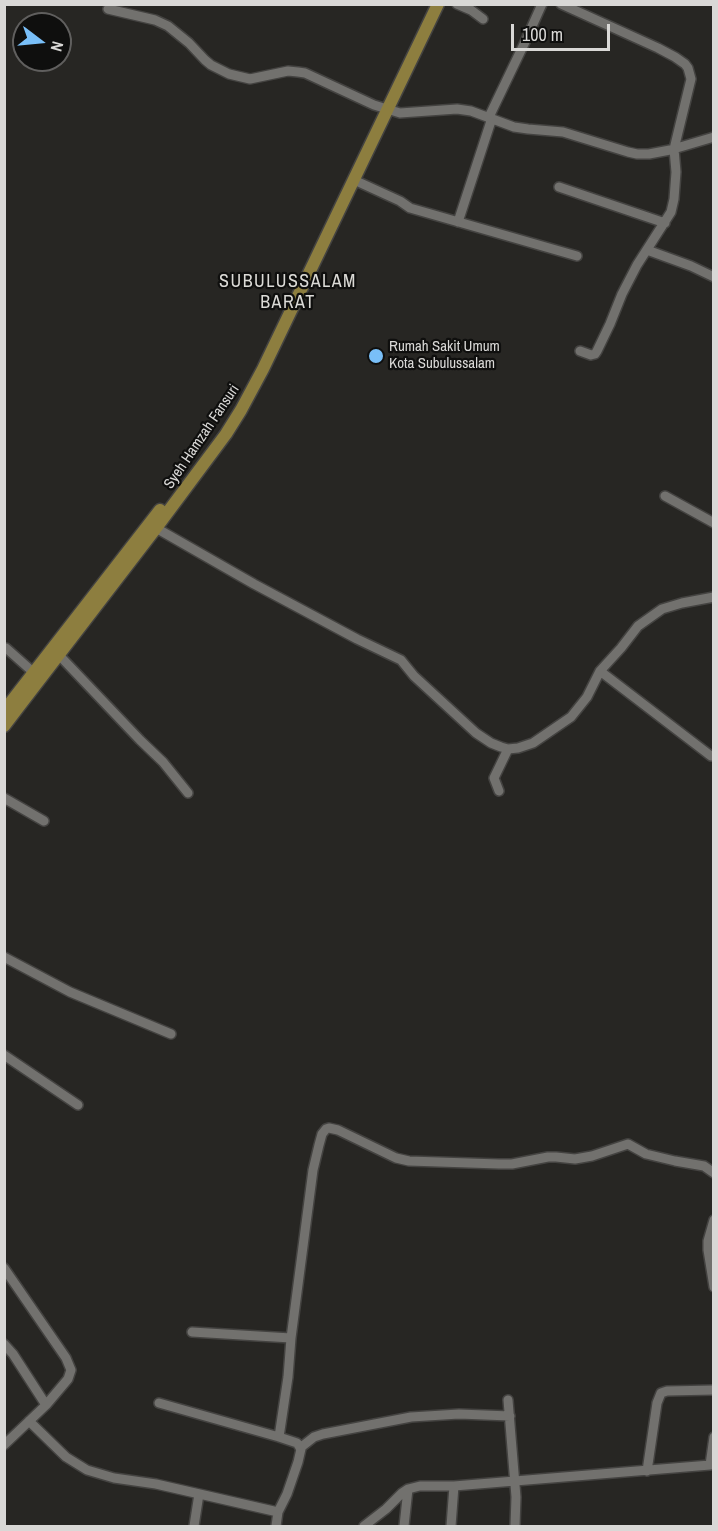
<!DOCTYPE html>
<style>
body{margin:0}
#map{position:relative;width:718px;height:1531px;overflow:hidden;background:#272623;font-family:"Archivo Narrow",sans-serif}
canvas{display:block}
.frame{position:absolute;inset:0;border:6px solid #d9d8d6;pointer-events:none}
.north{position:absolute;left:12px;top:12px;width:60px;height:60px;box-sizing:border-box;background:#0f0f0e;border:2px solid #605f5e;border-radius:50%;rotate:106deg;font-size:16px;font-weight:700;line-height:24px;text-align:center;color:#d9d8d6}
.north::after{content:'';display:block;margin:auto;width:21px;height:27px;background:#79bff8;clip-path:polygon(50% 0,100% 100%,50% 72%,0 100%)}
.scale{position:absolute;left:511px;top:24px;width:99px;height:27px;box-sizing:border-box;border:3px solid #d9d8d6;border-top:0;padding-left:8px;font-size:18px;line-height:21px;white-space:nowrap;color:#d9d8d6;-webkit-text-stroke:4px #0f0f0e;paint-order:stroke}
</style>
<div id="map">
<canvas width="718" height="1531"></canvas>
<div class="frame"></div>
<div class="north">N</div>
<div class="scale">100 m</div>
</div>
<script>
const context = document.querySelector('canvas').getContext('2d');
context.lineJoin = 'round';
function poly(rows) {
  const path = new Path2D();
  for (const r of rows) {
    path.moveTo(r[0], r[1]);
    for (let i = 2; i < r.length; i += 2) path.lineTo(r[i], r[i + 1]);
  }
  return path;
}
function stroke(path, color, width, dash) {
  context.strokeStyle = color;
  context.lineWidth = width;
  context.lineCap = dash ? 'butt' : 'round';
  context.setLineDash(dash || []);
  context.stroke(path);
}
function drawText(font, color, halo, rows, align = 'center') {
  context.font = font + ' "Archivo Narrow",sans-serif';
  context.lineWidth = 4.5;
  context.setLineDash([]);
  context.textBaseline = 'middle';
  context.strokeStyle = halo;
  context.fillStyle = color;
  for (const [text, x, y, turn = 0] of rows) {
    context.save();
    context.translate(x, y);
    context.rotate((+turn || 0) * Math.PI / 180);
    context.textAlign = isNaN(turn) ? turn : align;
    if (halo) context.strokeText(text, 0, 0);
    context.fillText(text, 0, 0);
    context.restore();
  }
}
const minor = poly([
 [457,4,471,10,483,19],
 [561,4,658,48,675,57,685,64,688,68,691,79,674,149,676,172,674,199,671,212,637,265,622,294,610,324,597,351,595,354,591,355,580,351],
 [108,9,155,20,168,26,189,43,205,60,211,65,229,74,250,79,288,71,298,72,305,73,374,105,400,113,457,109,471,111,514,127,528,129,563,132,628,152,637,154,649,154,670,150,714,137],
 [489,117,525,42,542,4],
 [354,180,400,201,410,208,577,256],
 [559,187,665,223],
 [458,222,492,118],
 [647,250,691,266,714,277],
 [665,496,714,523],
 [152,524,156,528,254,584,357,639,401,660,414,676,476,733,491,743,501,747,508,749,518,748,533,743,571,717,587,697,600,671,621,648,638,626,662,609,682,603,714,597],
 [6,648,33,672],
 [58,654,140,740,163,762,188,793],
 [600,671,711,756],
 [499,791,494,778,508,749],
 [4,798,44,821],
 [4,957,70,992,171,1034],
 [4,1055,78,1105],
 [714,1220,708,1241,708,1250,714,1287],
 [4,1268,66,1358,71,1370,68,1379,46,1405,4,1445],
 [192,1332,291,1338],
 [4,1344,13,1354,46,1405],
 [508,1400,516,1497,515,1526],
 [159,1403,279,1437,297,1443,301,1449,298,1462,287,1494,278,1512],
 [29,1421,66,1457,87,1470,114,1478,156,1484,278,1512,276,1526],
 [279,1437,288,1377,291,1338,313,1170,319,1145,322,1134,326,1129,329,1128,338,1130,396,1158,409,1161,499,1164,512,1164,548,1157,556,1157,575,1159,592,1156,628,1144,646,1154,675,1161,704,1166,714,1173],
 [300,1448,314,1437,323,1434,411,1417,459,1414,510,1416],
 [647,1471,657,1403,661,1393,667,1391,714,1390],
 [194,1526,199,1494],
 [364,1526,386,1509,402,1493,408,1489,420,1486,454,1486,710,1465,714,1437],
 [404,1526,408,1489],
 [451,1526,454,1486]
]);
const major = poly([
 [4,711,160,510],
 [4,726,20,705,156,528,226,434,241,410,263,369,438,4]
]);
stroke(minor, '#444341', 12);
stroke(major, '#444341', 15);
stroke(minor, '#72716e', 9);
stroke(major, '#8d7e3f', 12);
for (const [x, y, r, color] of [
 [376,356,8,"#79bff8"]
]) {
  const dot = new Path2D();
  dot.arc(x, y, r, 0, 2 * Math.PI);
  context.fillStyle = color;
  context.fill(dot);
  stroke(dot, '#0f0f0e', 2);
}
drawText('15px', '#d9d8d6', '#0f0f0e', [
 ["Rumah Sakit Umum",389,347],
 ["Kota Subulussalam",389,364]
], 'left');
drawText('15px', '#d9d8d6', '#0f0f0e', [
 ["Syeh Hamzah Fansuri",202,437,-56]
]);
context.letterSpacing = '1.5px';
drawText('18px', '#dbdad6', '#0f0f0e', [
 ["SUBULUSSALAM",288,282],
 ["BARAT",288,303]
]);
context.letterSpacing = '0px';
</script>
